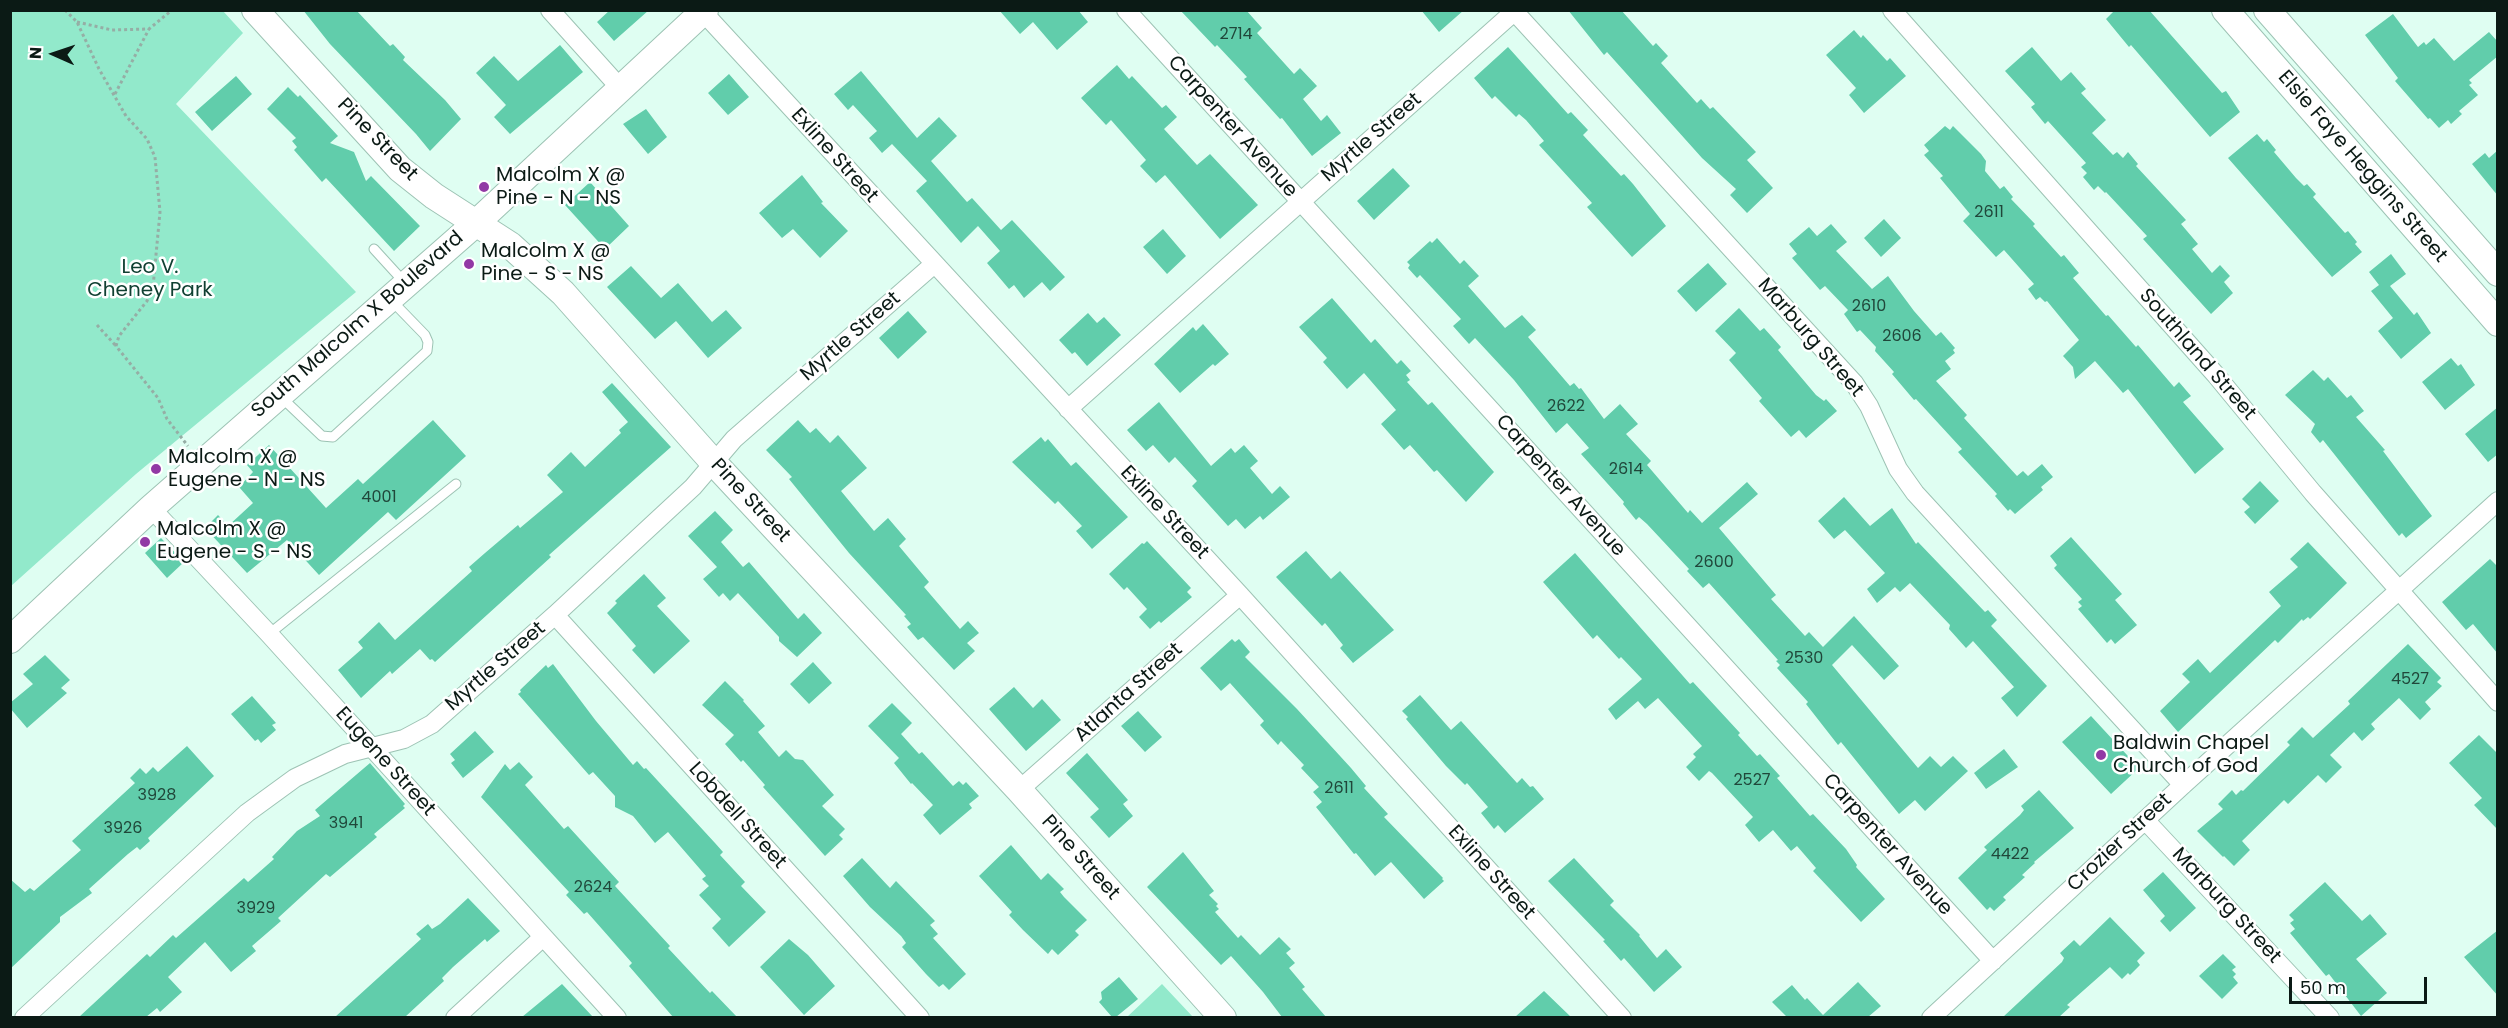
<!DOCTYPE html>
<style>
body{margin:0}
#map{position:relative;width:2508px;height:1028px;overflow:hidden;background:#dffef2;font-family:Poppins,sans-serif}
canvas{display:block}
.frame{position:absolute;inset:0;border:12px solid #0b1a15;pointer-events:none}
.north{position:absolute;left:24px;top:24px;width:60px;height:60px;-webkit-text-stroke:4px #fff;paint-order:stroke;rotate:273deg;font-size:16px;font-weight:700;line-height:24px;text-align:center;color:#0b1a15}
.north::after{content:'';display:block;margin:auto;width:21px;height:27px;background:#0b1a15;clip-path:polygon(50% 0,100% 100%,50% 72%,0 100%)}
.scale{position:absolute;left:2289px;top:977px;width:138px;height:27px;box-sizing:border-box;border:3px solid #0b1a15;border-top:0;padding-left:8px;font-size:18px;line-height:21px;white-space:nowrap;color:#0b1a15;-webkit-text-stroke:4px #fff;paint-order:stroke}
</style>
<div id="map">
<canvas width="2508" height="1028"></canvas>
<div class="frame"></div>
<div class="north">N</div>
<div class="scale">50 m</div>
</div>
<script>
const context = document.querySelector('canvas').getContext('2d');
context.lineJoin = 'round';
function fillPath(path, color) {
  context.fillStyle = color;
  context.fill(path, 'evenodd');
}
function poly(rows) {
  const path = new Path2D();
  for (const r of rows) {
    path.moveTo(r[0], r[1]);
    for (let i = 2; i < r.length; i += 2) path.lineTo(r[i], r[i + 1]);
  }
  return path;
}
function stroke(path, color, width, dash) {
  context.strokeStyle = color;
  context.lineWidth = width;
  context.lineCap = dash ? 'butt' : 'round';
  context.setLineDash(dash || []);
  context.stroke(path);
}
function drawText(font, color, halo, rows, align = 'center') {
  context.font = font + ' Poppins,sans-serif';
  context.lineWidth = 5;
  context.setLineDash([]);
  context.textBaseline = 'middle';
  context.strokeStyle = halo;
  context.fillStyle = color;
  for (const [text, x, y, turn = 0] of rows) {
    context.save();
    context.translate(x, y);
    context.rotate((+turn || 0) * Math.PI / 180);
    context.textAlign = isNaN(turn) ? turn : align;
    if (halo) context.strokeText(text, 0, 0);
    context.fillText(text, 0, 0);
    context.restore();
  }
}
fillPath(poly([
 [11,10,223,11,243,33,176,104,356,292,136,474,11,586],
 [1162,984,1193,1017,1127,1017]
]), '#92e9cb');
fillPath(poly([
 [303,10,356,10,390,46,393,44,405,57,403,60,445,100,461,119,430,151,416,134,330,44],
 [610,10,649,10,614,41,597,22],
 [999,10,1078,10,1088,22,1057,50,1033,22,1020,34],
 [1180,10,1246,10,1262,28,1257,33,1294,74,1300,68,1317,86,1303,99,1321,121,1327,115,1341,133,1312,156,1282,118,1280,119,1244,79,1247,77,1217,45,1215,47],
 [1421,10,1464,10,1439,32],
 [1568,10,1621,10,1653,46,1656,43,1668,56,1661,63,1697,103,1701,99,1710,109,1713,107,1756,152,1747,160,1773,188,1747,213,1730,195,1736,189,1702,158,1607,52,1604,55],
 [2115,10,2149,10,2222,93,2226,91,2240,112,2210,137,2131,45,2129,47,2106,19],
 [2393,14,2418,47,2424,42,2426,45,2434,38,2454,61,2489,32,2498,42,2498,56,2469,80,2472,83,2469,85,2478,95,2459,111,2462,114,2451,124,2448,120,2439,128,2430,118,2428,119,2395,81,2398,78,2365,35],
 [1854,30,1861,38,1863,35,1887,61,1890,58,1906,76,1864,113,1849,95,1856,88,1826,55],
 [560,45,583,72,510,134,494,117,506,105,476,73,494,56,518,81],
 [1508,47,1568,114,1571,112,1588,130,1583,135,1621,176,1624,174,1633,184,1666,226,1632,257,1587,207,1592,203,1539,145,1544,141,1526,120,1519,114,1516,117,1495,96,1492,99,1474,78],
 [2032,47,2061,81,2071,72,2086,89,2081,93,2106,120,2092,133,2113,155,2117,152,2123,158,2128,152,2138,164,2136,166,2186,220,2181,224,2198,244,2192,249,2212,273,2220,265,2230,276,2224,282,2233,293,2211,314,2143,239,2147,236,2106,192,2105,193,2098,186,2094,190,2083,177,2087,173,2081,167,2086,163,2048,121,2045,124,2031,107,2035,104,2005,71],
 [1117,65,1129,79,1132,76,1162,108,1166,105,1177,117,1164,129,1197,165,1210,154,1258,205,1220,239,1165,175,1156,183,1140,166,1146,160,1111,120,1106,125,1081,98],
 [861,71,917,138,939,117,957,136,931,161,967,202,972,198,1001,230,1012,220,1065,277,1050,291,1042,282,1024,298,1014,285,1009,289,987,263,1000,251,978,226,961,243,916,191,927,181,892,144,882,153,869,138,877,131,853,105,848,110,834,94],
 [729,74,749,97,728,115,708,93],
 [236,76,252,94,212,131,195,112],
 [288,87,298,97,300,95,338,136,330,143,354,152,366,181,371,176,420,226,394,251,326,178,322,182,294,150,297,147,292,141,296,138,267,109],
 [646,109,667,137,648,154,623,124],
 [1945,126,1950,130,1953,126,1981,154,1986,161,1985,171,2000,189,2004,186,2013,197,2011,199,2035,224,2033,226,2061,257,2064,255,2079,273,2073,278,2106,316,2108,315,2136,347,2138,345,2174,387,2179,382,2191,396,2183,402,2224,449,2195,474,2128,389,2123,393,2095,361,2075,379,2073,367,2063,356,2079,340,2047,301,2045,302,2040,297,2036,300,2028,289,2034,284,2004,250,1996,257,1963,221,1970,214,1940,178,1943,176,1924,155,1929,151,1924,145],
 [2257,134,2264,142,2267,139,2276,150,2274,152,2296,178,2304,186,2307,184,2316,194,2313,197,2345,233,2348,231,2357,242,2355,244,2362,252,2332,277,2228,158],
 [2498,150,2498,196,2472,164,2485,153,2489,158],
 [1393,168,1410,186,1374,220,1357,201],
 [802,175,823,202,821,203,848,231,820,258,793,229,782,238,759,213],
 [590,182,629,226,605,249,565,205],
 [1884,219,1901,238,1881,257,1864,238],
 [1831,224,1847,242,1836,251,1872,289,1888,276,1914,311,1936,336,1941,332,1955,348,1953,350,1955,353,1945,361,1951,369,1936,381,1967,415,1964,418,2017,476,2023,471,2028,476,2042,464,2053,477,2041,487,2043,490,2015,514,2010,509,2008,511,1995,496,1997,494,1958,452,1962,449,1916,399,1914,400,1892,374,1894,372,1875,351,1876,347,1860,330,1857,332,1844,314,1848,310,1825,286,1820,290,1792,258,1797,254,1789,244,1809,227,1817,236],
 [1163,229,1186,256,1167,274,1143,247],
 [1437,238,1460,264,1464,260,1479,276,1468,286,1505,328,1522,315,1536,330,1528,337,1570,386,1574,383,1579,389,1581,388,1604,419,1620,404,1638,424,1626,434,1651,461,1647,465,1688,513,1690,510,1702,523,1747,482,1758,494,1719,528,1776,595,1771,599,1805,636,1809,632,1823,647,1854,616,1899,666,1884,680,1852,645,1832,665,1918,768,1930,756,1941,767,1953,756,1968,771,1925,811,1915,800,1899,814,1841,742,1838,745,1806,704,1808,702,1777,668,1780,665,1776,661,1778,660,1709,583,1703,588,1687,571,1689,569,1647,524,1639,517,1636,520,1623,504,1624,502,1581,454,1589,448,1567,423,1556,433,1514,380,1475,338,1469,344,1453,326,1461,319,1420,275,1417,278,1408,268,1410,265,1407,262,1430,241,1432,243],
 [2391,254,2406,274,2390,286,2414,315,2417,312,2431,333,2401,359,2378,331,2393,318,2371,291,2379,285,2369,272],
 [1708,263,1727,284,1696,312,1677,291],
 [631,266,661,298,678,283,712,322,726,310,742,328,708,358,676,321,655,339,607,287],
 [1332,298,1371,343,1375,339,1397,364,1401,360,1411,371,1406,375,1410,380,1407,382,1428,405,1432,402,1494,472,1466,502,1437,470,1434,472,1410,445,1404,450,1381,424,1396,410,1364,373,1347,389,1323,362,1327,358,1299,327],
 [1739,308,1760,331,1764,328,1781,347,1778,350,1816,395,1824,401,1826,399,1837,411,1806,438,1799,430,1791,437,1759,401,1762,398,1729,360,1736,353,1715,331],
 [908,311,927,332,898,359,879,338],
 [1088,313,1097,323,1104,317,1121,335,1087,366,1075,352,1072,354,1059,340],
 [1203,324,1229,354,1215,366,1213,364,1180,393,1154,364,1193,327,1196,331],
 [2451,358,2458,366,2461,364,2475,385,2445,410,2422,382],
 [2313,370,2324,381,2328,377,2347,398,2351,395,2364,411,2356,417,2385,450,2383,451,2432,516,2406,538,2402,533,2399,536,2323,440,2320,443,2311,432,2315,424,2285,395],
 [612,383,671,447,549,555,551,557,435,662,432,659,430,660,420,649,392,674,390,671,361,698,338,670,363,648,358,642,379,622,395,640,472,571,469,567,485,553,518,525,520,528,563,492,547,475,571,452,585,467,621,433,619,430,628,422,602,392],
 [1159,402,1211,466,1231,448,1235,453,1244,445,1258,461,1250,468,1272,494,1280,486,1290,497,1263,520,1260,516,1245,529,1236,519,1228,526,1192,486,1197,481,1175,457,1169,463,1153,445,1146,451,1127,430],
 [2498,407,2498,454,2488,462,2465,434],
 [433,420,466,456,396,520,388,512,319,575,287,540,247,573,205,528,218,515,228,526,253,503,239,487,253,472,247,465,269,445,326,508,358,479,363,484],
 [798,420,810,433,816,428,830,443,838,435,867,468,841,491,874,531,888,518,906,539,899,546,929,582,924,587,960,629,968,621,979,633,967,643,975,651,954,670,923,637,918,640,907,627,911,624,904,616,906,615,849,553,789,479,792,477,766,450],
 [1041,437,1045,442,1048,439,1071,466,1076,462,1128,517,1092,549,1076,531,1082,526,1058,501,1055,504,1012,462],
 [2260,481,2279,501,2255,524,2244,512,2250,507,2242,499],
 [1844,497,1870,526,1892,508,1916,544,1918,542,1985,612,1988,610,1997,620,1991,626,2047,686,2017,717,2001,698,2014,687,1973,641,1966,648,1949,629,1950,625,1910,583,1900,592,1895,587,1877,603,1867,589,1885,573,1845,530,1834,539,1818,521],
 [715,511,733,530,721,542,743,567,749,562,798,619,804,613,822,633,797,657,779,641,779,637,738,593,730,601,723,593,719,597,703,579,717,567,688,536],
 [2071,537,2122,594,2115,600,2137,625,2115,644,2111,639,2107,643,2078,609,2082,606,2078,602,2082,599,2054,568,2057,565,2050,556],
 [161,538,184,562,167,578,145,553],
 [1147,541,1191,588,1187,592,1192,597,1161,623,1159,621,1150,629,1139,617,1147,609,1127,587,1124,590,1109,574,1142,543,1144,544],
 [2308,542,2347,583,2310,619,2308,617,2303,621,2302,619,2278,643,2275,640,2178,732,2160,711,2190,682,2182,674,2198,659,2210,673,2281,606,2269,592,2298,567,2290,559],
 [1306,551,1331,579,1340,571,1394,630,1353,663,1340,648,1343,645,1325,623,1322,626,1276,577],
 [1575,553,1690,684,1693,682,1740,733,1738,735,1757,756,1760,754,1780,776,1777,778,1810,816,1813,814,1846,849,1857,865,1856,867,1885,899,1861,922,1813,871,1816,868,1797,846,1791,851,1773,830,1759,842,1745,825,1753,817,1712,773,1709,771,1699,781,1686,767,1696,757,1693,754,1702,746,1658,698,1645,709,1638,701,1616,720,1608,709,1642,679,1621,657,1619,659,1597,635,1593,639,1543,582],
 [2490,559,2498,567,2498,654,2473,624,2466,630,2442,602],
 [644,574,666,598,657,606,690,641,654,674,632,650,636,646,607,613,617,603,615,601],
 [1232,639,1235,642,1239,639,1250,652,1245,657,1297,709,1351,768,1366,786,1364,788,1388,814,1384,817,1443,878,1442,879,1444,881,1424,899,1391,862,1375,876,1356,853,1354,854,1316,807,1322,802,1313,792,1319,787,1301,768,1304,765,1281,741,1278,745,1260,725,1264,721,1230,683,1221,691,1200,668],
 [2408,644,2441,678,2437,682,2442,686,2425,702,2431,709,2420,720,2399,698,2371,724,2375,729,2362,741,2354,732,2330,755,2342,767,2326,783,2318,775,2288,804,2284,800,2242,841,2250,850,2234,866,2224,856,2223,857,2197,831,2223,809,2218,804,2232,790,2236,795,2241,790,2243,791,2290,745,2287,742,2302,727,2313,738,2350,704,2348,701],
 [45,655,70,680,61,688,67,693,27,728,10,708,10,703,33,684,23,674],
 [813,662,832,683,809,704,790,684],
 [553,664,596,721,633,765,637,761,644,769,646,768,715,843,723,852,720,855,745,882,741,886,766,912,729,947,712,928,721,919,699,895,709,886,702,879,706,876,668,832,655,843,633,816,615,807,615,796,593,772,589,775,518,694,521,692,520,690,546,665,548,668],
 [725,681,744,700,743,701,765,726,758,732,779,757,786,750,795,759,803,760,834,795,822,806,845,829,839,835,843,839,825,856,763,787,765,785,743,760,741,762,725,744,734,735,702,705],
 [1014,687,1033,708,1042,699,1061,720,1026,751,989,709],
 [1420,695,1451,730,1461,721,1517,783,1522,778,1530,787,1533,786,1544,799,1505,833,1498,825,1494,829,1481,813,1488,807,1467,783,1465,785,1446,766,1406,719,1408,717,1402,711],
 [252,696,276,723,272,725,276,730,261,743,258,739,255,741,231,714],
 [892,703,912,723,901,734,919,754,922,752,953,786,959,781,963,785,966,782,979,796,969,804,972,808,940,835,923,815,933,805,912,783,911,784,894,763,899,758,868,726],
 [1138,711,1162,737,1145,752,1121,726],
 [2091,716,2139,768,2111,794,2062,742],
 [475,731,494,752,463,778,451,763,455,760,450,754],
 [2479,735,2498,754,2498,830,2474,805,2482,798,2449,763],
 [187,746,214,776,148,838,150,841,140,850,137,847,128,854,89,889,92,893,60,917,60,922,10,969,10,879,25,892,30,888,34,891,81,850,72,841,135,783,130,778,140,768,146,774,153,767,158,772],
 [2004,749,2018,767,1986,789,1974,773],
 [1087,753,1128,800,1123,804,1133,816,1109,838,1090,817,1099,809,1066,773],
 [519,762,533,777,525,785,564,829,568,826,619,882,615,886,670,946,668,948,710,993,712,991,737,1017,673,1017,629,966,632,963,587,912,584,914,566,895,569,892,481,797,505,764,510,770],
 [370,763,405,804,403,806,405,808,374,834,377,837,330,877,326,874,278,918,281,921,252,946,256,951,231,972,205,942,168,977,182,992,160,1012,157,1008,146,1017,79,1017,147,954,150,957,173,935,176,938,244,878,248,882,274,859,272,857,297,831,320,816,315,810],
 [2039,790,2074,828,2034,862,2035,863,2022,875,2025,877,2003,897,2006,900,1994,911,1990,907,1987,910,1958,878,1987,850,1984,847,2020,815,2024,810,2021,806],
 [1011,845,1041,880,1048,873,1064,889,1060,892,1064,897,1087,920,1075,931,1079,935,1058,955,1052,949,1048,954,1023,930,1009,915,1012,912,979,876],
 [1183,852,1214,891,1209,895,1218,904,1216,906,1219,909,1215,912,1238,938,1241,935,1260,955,1279,937,1291,949,1286,953,1295,963,1289,968,1305,987,1302,989,1326,1017,1282,1017,1263,992,1231,956,1221,965,1147,887],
 [862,858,890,888,896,881,935,921,930,925,938,934,933,938,966,974,949,990,943,984,939,987,926,974,902,947,906,943,901,936,870,907,843,876],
 [1574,858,1614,901,1610,905,1640,935,1639,936,1657,958,1666,949,1682,967,1654,992,1624,958,1621,961,1603,941,1605,940,1548,881],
 [2163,872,2196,908,2170,932,2160,921,2165,916,2143,890],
 [2325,882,2362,921,2370,914,2387,934,2356,959,2387,993,2361,1016,2329,974,2326,976,2290,933,2295,929,2290,923,2294,920,2289,915],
 [468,898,500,931,487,942,485,939,453,967,442,978,444,981,405,1017,335,1017,421,939,416,934,428,924,432,929,440,924],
 [2110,917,2145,953,2137,961,2140,965,2130,975,2128,973,2122,979,2110,967,2067,1005,2070,1007,2059,1017,2003,1017,2062,962,2064,958,2060,953,2074,940,2080,946],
 [2498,930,2498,996,2464,957],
 [789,939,808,955,835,986,804,1015,760,967],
 [2223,954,2236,967,2232,970,2236,974,2233,977,2238,983,2222,999,2199,976],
 [1119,977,1138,999,1116,1017,1112,1017,1099,1002,1102,999,1101,992],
 [1858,982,1881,1006,1868,1017,1787,1017,1772,1002,1792,985,1805,1000,1807,998,1823,1015],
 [562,984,593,1017,522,1017],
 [1544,991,1571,1017,1515,1017]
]), '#61cdab');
const lane = poly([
 [374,249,405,283],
 [280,396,322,436,333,437,427,351,428,342,425,335,391,300],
 [269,634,456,484]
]);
const street = poly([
 [550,10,622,90],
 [1126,10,1993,961],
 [1513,10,1854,383,1869,406,1898,469,1915,493,2183,785],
 [1892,10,2215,374,2313,493,2498,702],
 [703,12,1240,595,1622,1018],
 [1068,409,1516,10],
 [151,508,269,634,617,1018],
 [555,615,920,1018],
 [1019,790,1240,595],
 [2145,820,2330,1018],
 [24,1018,247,813,295,778,345,754,404,739,432,724,555,615,693,487,734,439,933,265],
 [455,1018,543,937],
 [1931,1018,2183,785,2498,501]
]);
const secondary = poly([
 [255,10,400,169,434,196,510,245,563,293,714,463,1019,790,1223,1018],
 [2225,10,2498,323],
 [2267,10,2498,273],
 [10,640,151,508,475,224,705,10]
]);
stroke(lane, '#9dc3b4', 11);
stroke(street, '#9dc3b4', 20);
stroke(secondary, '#9dc3b4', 28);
stroke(poly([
 [65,10,77,22,99,69,126,116,147,139,155,157,160,212,153,287,147,301,119,336,116,346,158,398,167,419,188,446],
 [77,22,112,30,149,29,172,10],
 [115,94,149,29],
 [97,325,116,346]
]), '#95aea5', 3, [3, 3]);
stroke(lane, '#fff', 9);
stroke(street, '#fff', 18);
stroke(secondary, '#fff', 26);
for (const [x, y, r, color] of [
 [484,187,6,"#9239a5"],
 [469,264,6,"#9239a5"],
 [156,469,6,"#9239a5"],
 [145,542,6,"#9239a5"],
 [2101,755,6,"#9239a5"]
]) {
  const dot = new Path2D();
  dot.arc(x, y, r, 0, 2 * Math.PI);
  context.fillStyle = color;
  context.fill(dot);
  stroke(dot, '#fff', 2);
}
drawText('16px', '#20473a', null, [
 ["2714",1236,35],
 ["2611",1989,213],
 ["2610",1869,307],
 ["2606",1902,337],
 ["2622",1566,407],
 ["2614",1626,470],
 ["4001",379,498],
 ["2600",1714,563],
 ["2530",1804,659],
 ["4527",2410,680],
 ["2527",1752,781],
 ["2611",1339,789],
 ["3928",157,796],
 ["3941",346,824],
 ["3926",123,829],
 ["4422",2010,855],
 ["2624",593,888],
 ["3929",256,909]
]);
drawText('20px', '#0b1a15', '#fff', [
 ["Carpenter Avenue",1232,127,48],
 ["Myrtle Street",1372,138,-41],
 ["Pine Street",377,140,46],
 ["Exline Street",834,156,48],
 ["Elsie Faye Heggins Street",2362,167,49],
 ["South Malcolm X Boulevard",358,325,-41],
 ["Myrtle Street",851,337,-41],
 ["Marburg Street",1810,338,49],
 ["Southland Street",2197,355,49],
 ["Carpenter Avenue",1560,486,48],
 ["Pine Street",750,501,47],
 ["Exline Street",1164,513,47],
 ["Myrtle Street",496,667,-41],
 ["Atlanta Street",1129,693,-42],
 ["Eugene Street",385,762,48],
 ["Lobdell Street",737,816,48],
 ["Crozier Street",2120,843,-43],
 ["Carpenter Avenue",1887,845,48],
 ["Pine Street",1080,858,48],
 ["Exline Street",1491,873,48],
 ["Marburg Street",2226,906,47]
]);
drawText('20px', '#0b1a15', '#fff', [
 ["Malcolm X @",496,176],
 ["Pine - N - NS",496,199],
 ["Malcolm X @",481,252],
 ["Pine - S - NS",481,275],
 ["Malcolm X @",168,458],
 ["Eugene - N - NS",168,481],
 ["Malcolm X @",157,530],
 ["Eugene - S - NS",157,553],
 ["Baldwin Chapel",2113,744],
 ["Church of God",2113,767]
], 'left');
drawText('20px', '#104032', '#fff', [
 ["Leo V.",150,268],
 ["Cheney Park",150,291]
]);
</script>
